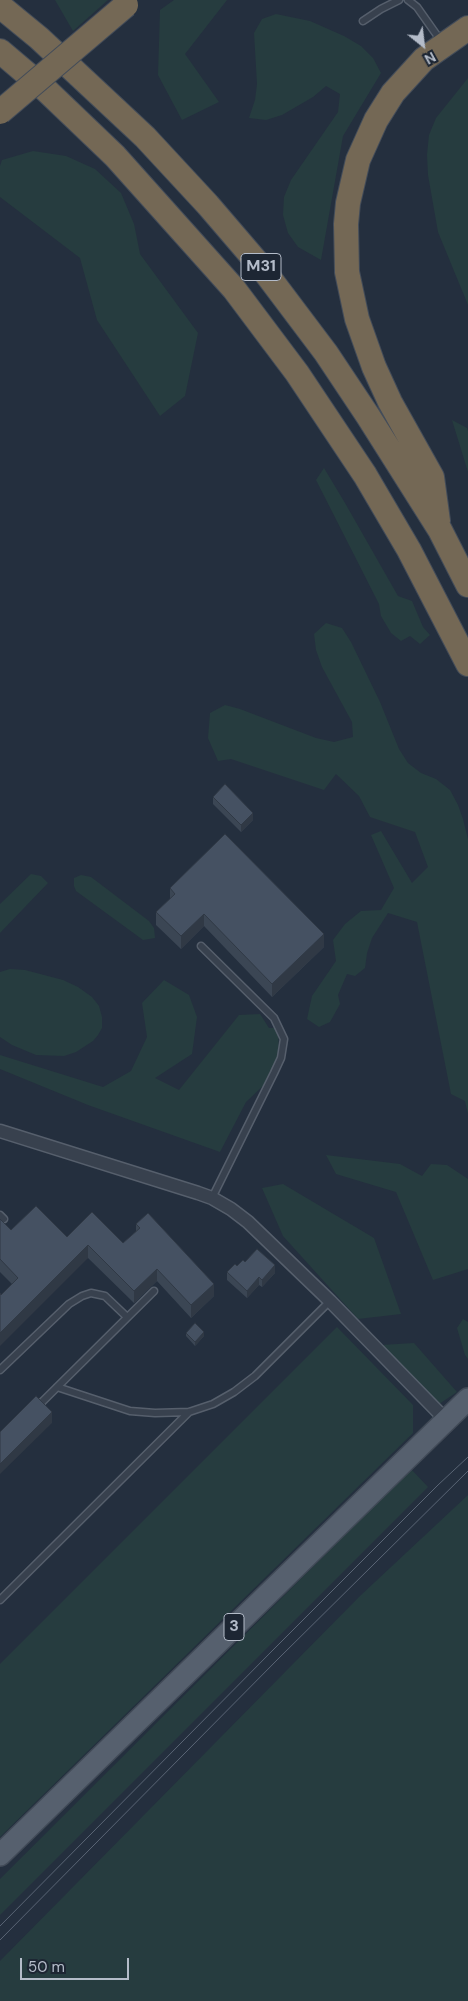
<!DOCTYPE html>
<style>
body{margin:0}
#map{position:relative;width:468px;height:2001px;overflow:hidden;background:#242f3e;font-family:"DM Sans",sans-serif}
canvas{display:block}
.north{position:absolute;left:398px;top:20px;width:50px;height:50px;-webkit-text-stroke:4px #1d2633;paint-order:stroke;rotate:151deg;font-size:14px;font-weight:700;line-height:20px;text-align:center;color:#b4bcc9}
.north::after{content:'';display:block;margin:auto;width:18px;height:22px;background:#b4bcc9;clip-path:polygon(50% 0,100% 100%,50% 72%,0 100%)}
.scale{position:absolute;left:20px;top:1958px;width:109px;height:22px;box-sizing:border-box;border:2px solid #b4bcc9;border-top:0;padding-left:6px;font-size:15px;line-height:18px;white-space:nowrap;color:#b4bcc9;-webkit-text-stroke:4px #1d2633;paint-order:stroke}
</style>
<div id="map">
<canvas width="468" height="2001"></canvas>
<div class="north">N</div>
<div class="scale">50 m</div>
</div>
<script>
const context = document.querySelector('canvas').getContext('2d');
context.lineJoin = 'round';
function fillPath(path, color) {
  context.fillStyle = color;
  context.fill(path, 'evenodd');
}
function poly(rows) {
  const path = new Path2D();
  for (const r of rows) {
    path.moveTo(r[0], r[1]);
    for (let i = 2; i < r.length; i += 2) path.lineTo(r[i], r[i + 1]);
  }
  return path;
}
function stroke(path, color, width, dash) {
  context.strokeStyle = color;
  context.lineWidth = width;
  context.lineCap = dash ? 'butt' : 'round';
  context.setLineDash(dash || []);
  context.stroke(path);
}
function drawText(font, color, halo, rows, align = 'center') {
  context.font = font + ' "DM Sans",sans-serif';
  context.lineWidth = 4;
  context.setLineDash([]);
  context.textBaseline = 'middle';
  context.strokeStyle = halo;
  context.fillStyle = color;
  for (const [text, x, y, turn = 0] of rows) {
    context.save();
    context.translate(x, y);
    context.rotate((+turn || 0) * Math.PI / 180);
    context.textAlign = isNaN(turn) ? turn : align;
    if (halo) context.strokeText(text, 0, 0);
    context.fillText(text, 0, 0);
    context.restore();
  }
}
fillPath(poly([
 [55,0,108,0,73,31],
 [174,0,227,0,185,54,219,102,182,120,158,75,160,10],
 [276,14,310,21,344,36,361,46,373,58,381,73,343,136,321,260,298,247,288,233,283,215,284,197,291,180,338,112,340,94,326,86,313,97,282,115,266,120,249,118,255,100,257,84,254,33,262,19],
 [468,78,468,305,438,232,428,175,427,155,429,135,436,118],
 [33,151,66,156,95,169,121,193,134,224,140,254,198,333,185,396,160,416,97,320,80,258,0,197,0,166,2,160],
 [452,420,467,428,468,431,468,472],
 [324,468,345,503,398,596,412,601,423,627,430,635,420,644,410,636,401,641,391,633,381,616,379,604,316,480],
 [326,623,342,628,351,642,380,702,399,749,408,763,421,773,436,779,450,790,458,805,463,819,468,839,468,1114,465,1101,451,1094,417,922,388,913,372,938,367,953,365,968,355,976,347,974,338,995,340,1004,330,1022,319,1027,307,1019,312,996,336,961,333,940,345,924,361,911,381,910,394,888,371,835,381,831,412,883,428,867,415,832,370,817,359,796,336,774,324,790,231,759,218,761,208,738,210,713,225,705,240,709,316,738,334,742,353,737,352,722,322,667,316,650,314,634],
 [31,874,41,876,48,883,0,933,0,904],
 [81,875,91,877,149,921,154,928,155,938,143,940,76,891,74,886,74,878],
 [10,969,25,970,63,980,78,987,92,997,99,1006,102,1017,102,1028,98,1035,93,1041,76,1052,64,1056,36,1055,12,1045,0,1037,0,972],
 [164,980,189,995,197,1017,192,1054,155,1078,179,1090,239,1015,260,1014,269,1028,278,1028,279,1054,264,1085,246,1102,220,1152,88,1105,0,1069,0,1055,103,1087,131,1071,147,1037,142,1003],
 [326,1155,400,1164,422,1176,431,1164,447,1165,468,1179,468,1269,433,1280,396,1192,336,1174],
 [283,1184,374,1238,401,1314,358,1319,283,1236,262,1188],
 [463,1319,468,1322,468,1359,465,1355,457,1328],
 [337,1327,413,1405,413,1433,0,1837,0,1664],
 [414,1343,457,1392,439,1404,381,1345],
 [411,1469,428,1487,0,1915,0,1879],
 [468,1495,468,2001,0,2001,0,1961,360,1596]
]), '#263c3f');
const lane = poly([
 [408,0,417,7,441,41],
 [363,21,381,9,399,0],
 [201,946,274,1018,284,1039,281,1058,274,1073,212,1198],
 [0,1215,4,1219],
 [0,1370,69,1304,82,1296,91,1293,105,1296,127,1317],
 [57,1387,130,1411,155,1413,189,1412,213,1404,234,1392,255,1376,330,1301],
 [40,1404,154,1291],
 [0,1600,189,1412]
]);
const street = poly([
 [0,1131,198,1193,212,1198,231,1209,248,1222,330,1301,446,1420]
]);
const primary = poly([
 [0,1855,468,1399]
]);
const highway = poly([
 [0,6,39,38,145,137,208,205,262,268,326,353,368,416,440,530,468,585],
 [0,51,46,90,115,156,234,289,297,373,365,475,409,550,468,664],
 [438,521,432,477,390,402,374,367,357,319,347,272,346,224,348,203,358,160,376,120,393,93,424,59,468,28]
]);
stroke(lane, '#565f6c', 9);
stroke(street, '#565f6c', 15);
stroke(primary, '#414a57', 24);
stroke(highway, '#434c59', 26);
stroke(lane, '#38414e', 6);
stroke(street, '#38414e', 12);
stroke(primary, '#56606e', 21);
stroke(highway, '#746855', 24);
stroke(poly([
 [0,1926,272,1651,438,1485,468,1457],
 [0,1940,279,1658,468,1471]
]), '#5a6575', 1);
const highwayBridge = poly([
 [0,112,126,5]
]);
stroke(highwayBridge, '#434c59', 26, []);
stroke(highwayBridge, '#746855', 24);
fillPath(poly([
 [213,797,253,820,241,832,213,804],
 [170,888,324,947,272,997,204,926,181,949,156,925,156,912,170,899],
 [0,1219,11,1230,123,1243,136,1232,136,1224,214,1296,191,1318,157,1281,134,1303,88,1258,1,1295,12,1284,0,1272],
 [245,1262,275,1273,262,1287,259,1285,247,1298,227,1280,227,1272],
 [186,1333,204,1336,195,1346,186,1336]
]), '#3b4654');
fillPath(poly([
 [253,813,253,820,241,832,241,825],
 [204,914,204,926,181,949,181,936],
 [324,934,324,947,272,997,272,984],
 [88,1245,88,1258,0,1346,0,1333],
 [275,1265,275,1273,262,1287,262,1280],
 [157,1269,157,1281,134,1303,134,1291],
 [259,1277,259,1285,247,1298,247,1291],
 [214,1284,214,1296,191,1318,191,1305],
 [204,1332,204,1336,195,1346,195,1342],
 [52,1412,52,1423,0,1474,0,1464]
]), '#303945');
const building = poly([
 [225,784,253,813,241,825,213,797,225,784],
 [225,834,324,934,272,984,204,914,181,936,156,912,175,894,170,888,225,834],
 [36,1206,67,1237,92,1212,123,1243,140,1228,136,1224,148,1213,214,1284,191,1305,157,1269,134,1291,88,1245,0,1333,0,1293,1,1295,18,1278,0,1259,0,1219,11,1230,36,1206],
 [257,1249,275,1265,262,1280,259,1277,247,1291,227,1272,235,1264,237,1266,243,1260,245,1262,257,1249],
 [195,1323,204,1332,195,1342,186,1333,195,1323],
 [36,1396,52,1412,0,1464,0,1432,36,1396]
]);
fillPath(building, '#455162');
stroke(building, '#303945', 1);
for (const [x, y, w] of [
 [261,267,40],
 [234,1627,20]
]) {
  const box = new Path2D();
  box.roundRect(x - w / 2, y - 13.5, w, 27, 4);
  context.fillStyle = '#1d2633';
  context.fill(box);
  stroke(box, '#b4bcc9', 1);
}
drawText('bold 16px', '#b4bcc9', null, [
 ["M31",261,267],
 ["3",234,1627]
]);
</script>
